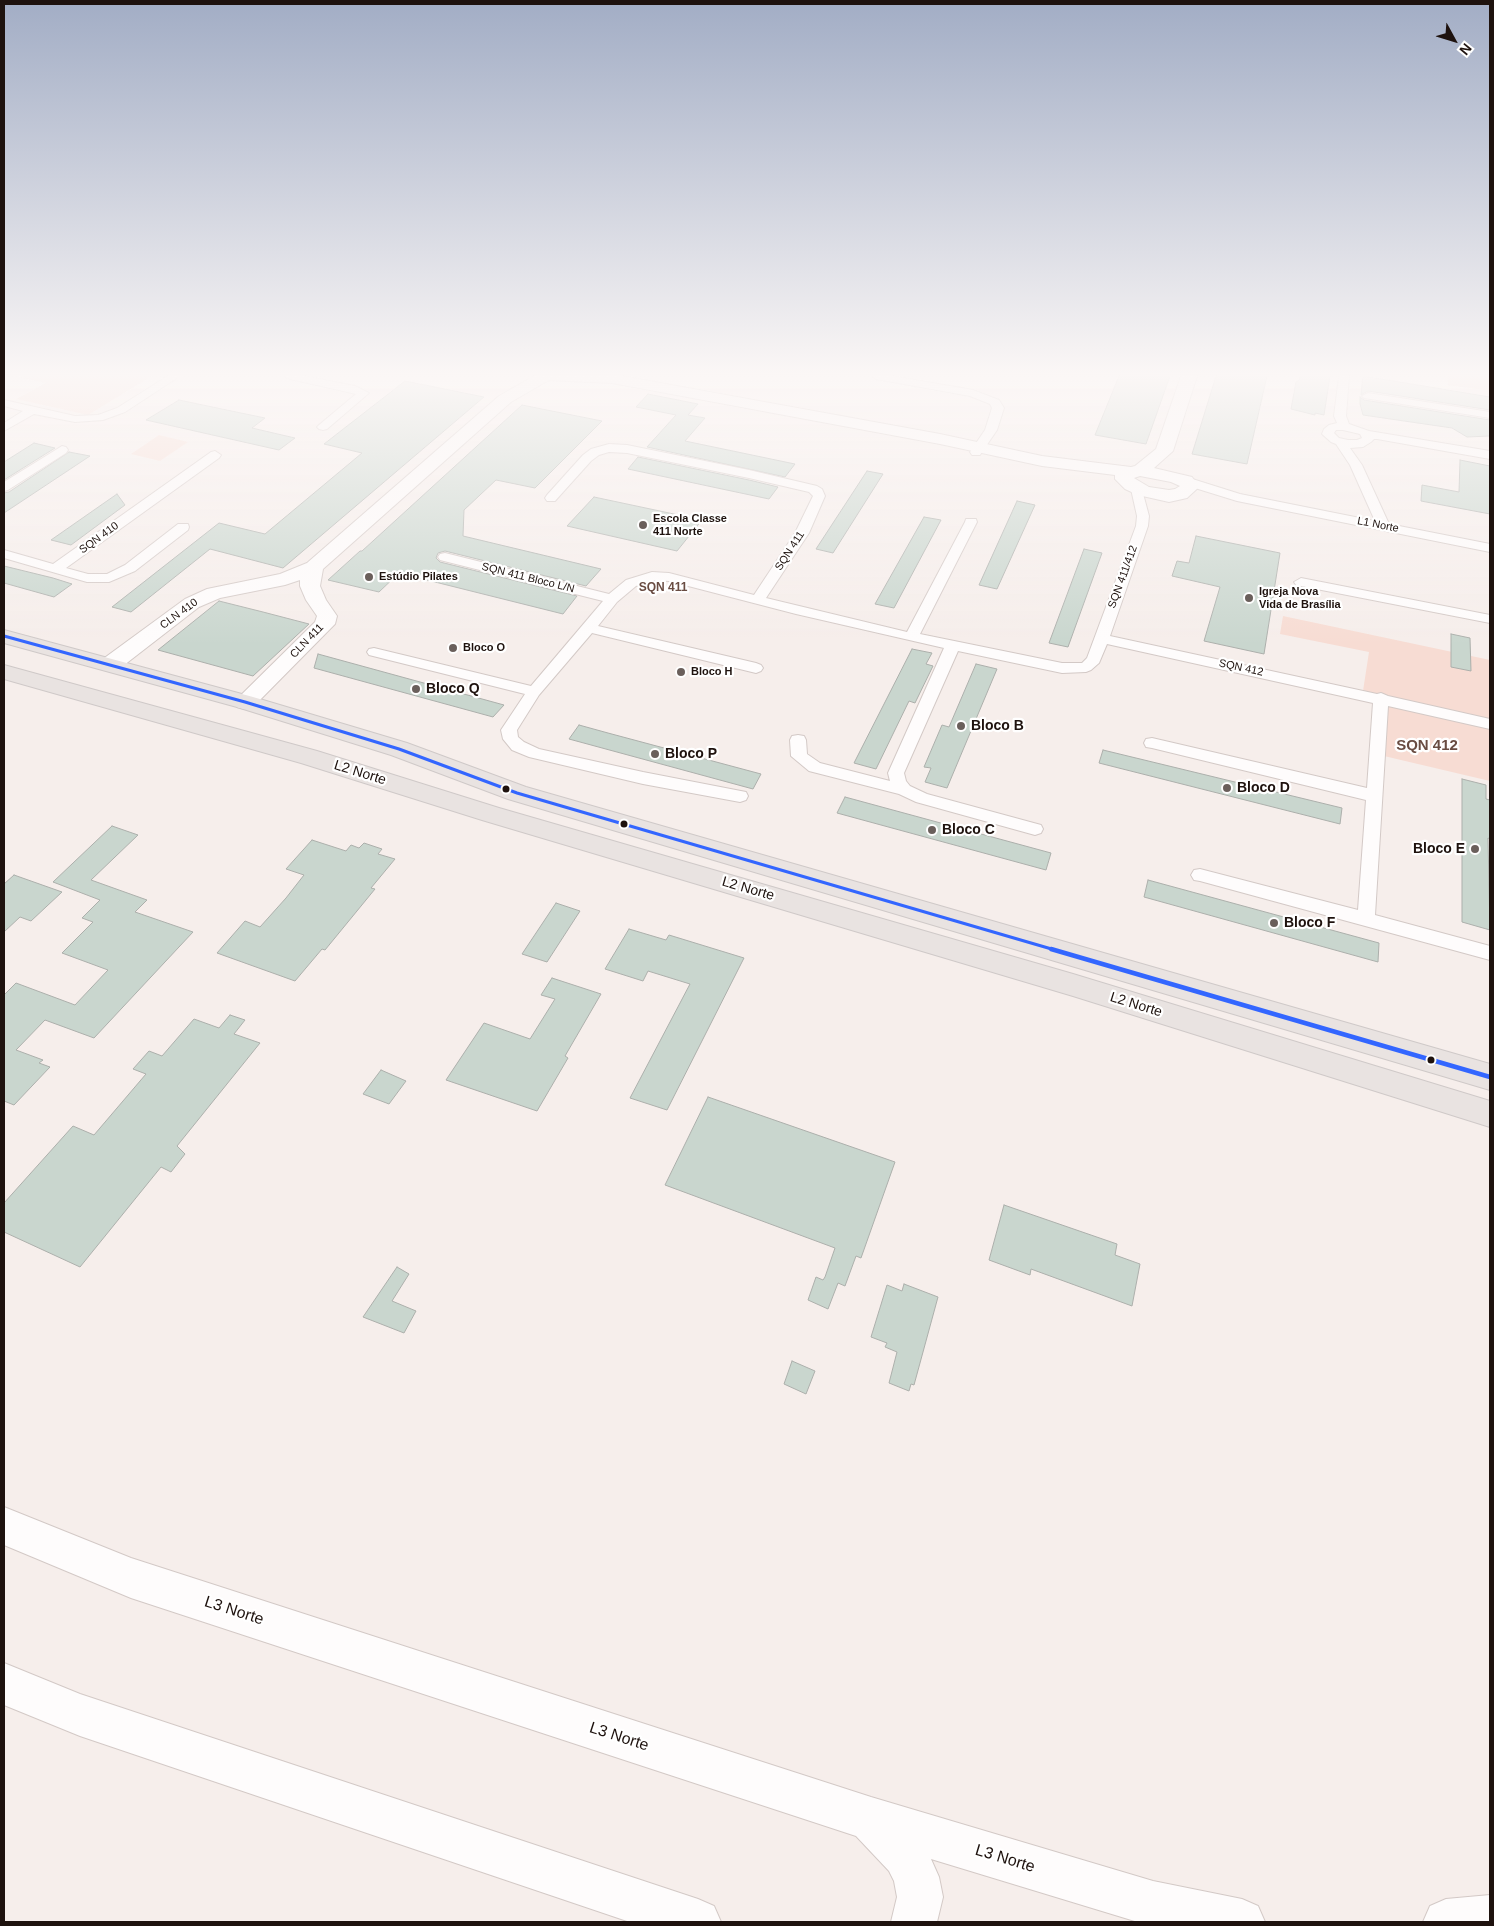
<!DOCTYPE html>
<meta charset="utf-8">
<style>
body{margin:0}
#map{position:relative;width:1494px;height:1926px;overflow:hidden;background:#f6eeeb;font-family:Arial,sans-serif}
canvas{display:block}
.frame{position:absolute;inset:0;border:5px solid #1e120e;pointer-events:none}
.north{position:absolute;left:1429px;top:15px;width:50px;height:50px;-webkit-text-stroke:4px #fff;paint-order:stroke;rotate:129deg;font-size:14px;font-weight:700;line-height:20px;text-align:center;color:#1e120e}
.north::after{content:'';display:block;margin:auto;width:18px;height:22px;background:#1e120e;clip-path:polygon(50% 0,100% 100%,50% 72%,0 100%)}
</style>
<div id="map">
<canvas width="1494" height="1926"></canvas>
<div class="frame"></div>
<div class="north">N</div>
</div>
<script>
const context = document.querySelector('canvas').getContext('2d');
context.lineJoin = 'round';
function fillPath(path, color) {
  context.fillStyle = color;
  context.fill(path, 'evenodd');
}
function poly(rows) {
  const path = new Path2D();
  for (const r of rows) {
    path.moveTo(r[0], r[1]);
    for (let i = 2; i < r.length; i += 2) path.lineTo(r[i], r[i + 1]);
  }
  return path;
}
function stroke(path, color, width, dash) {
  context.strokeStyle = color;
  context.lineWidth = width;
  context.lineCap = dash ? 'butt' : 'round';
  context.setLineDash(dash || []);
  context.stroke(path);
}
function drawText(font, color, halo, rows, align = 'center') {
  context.font = font + ' Arial,sans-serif';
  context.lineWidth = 4.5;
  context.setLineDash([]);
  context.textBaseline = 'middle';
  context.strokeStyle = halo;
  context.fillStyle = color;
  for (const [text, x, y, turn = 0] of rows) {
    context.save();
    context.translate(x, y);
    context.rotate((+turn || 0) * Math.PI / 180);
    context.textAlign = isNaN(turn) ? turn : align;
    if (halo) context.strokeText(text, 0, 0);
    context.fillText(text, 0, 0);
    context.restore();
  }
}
fillPath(poly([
 [21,376,152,376,88,415,16,399,46,383,19,377],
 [1447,376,1490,376,1490,391,1448,385],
 [159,435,188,442,160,461,131,454],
 [1283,616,1490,660,1490,719,1363,691,1369,652,1280,634],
 [1388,704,1490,727,1490,781,1384,756]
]), '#f7dcd3');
const building = poly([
 [1119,376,1170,376,1146,444,1095,435,1119,376],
 [1216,376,1267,376,1247,464,1192,454,1216,376],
 [1300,376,1330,376,1324,415,1315,413,1315,415,1291,409,1296,382,1299,380,1300,376],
 [1363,376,1490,397,1490,410,1368,391,1361,395,1363,376],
 [405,381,484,397,283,568,210,549,131,612,112,607,219,523,265,534,362,453,324,444,405,381],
 [648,394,698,404,688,415,705,418,685,441,795,464,785,477,647,447,676,415,636,407,648,394],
 [1360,397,1364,400,1490,420,1490,436,1467,437,1452,428,1363,415,1360,404,1360,397],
 [179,400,265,418,252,428,295,438,279,450,146,420,179,400],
 [522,405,602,421,535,488,496,480,464,510,463,536,601,569,586,586,445,551,438,553,436,558,440,562,577,596,563,614,399,573,379,592,328,580,360,551,362,551,522,405],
 [34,443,55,448,4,480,4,462,34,443],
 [69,452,90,456,4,513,4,493,9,492,69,452],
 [638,457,749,480,778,487,769,499,628,469,638,457],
 [1460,460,1490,466,1490,514,1421,501,1422,485,1459,492,1460,460],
 [867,471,883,474,833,553,816,549,867,471],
 [117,494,125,505,71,545,51,540,117,494],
 [594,497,702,520,677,551,567,526,594,497],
 [1017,501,1035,505,997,589,979,585,1017,501],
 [924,517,941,520,894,608,875,604,924,517],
 [1196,536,1280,553,1264,654,1204,641,1220,587,1172,576,1177,561,1189,563,1196,536],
 [1084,549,1102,553,1068,647,1049,643,1084,549],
 [4,566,53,578,72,584,54,597,4,583,4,566],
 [219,601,263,612,309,624,253,676,158,650,219,601],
 [1451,634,1470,638,1471,671,1451,667,1451,634],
 [912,649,932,653,926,664,933,666,915,703,909,701,876,769,854,763,912,649],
 [318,654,504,705,493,717,314,668,318,654],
 [976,664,997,669,947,788,925,782,931,768,924,767,942,725,949,727,976,664],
 [579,725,608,733,761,774,753,789,569,739,579,725],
 [1103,750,1342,808,1340,824,1099,763,1103,750],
 [1462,779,1486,785,1486,799,1490,800,1490,839,1488,838,1490,930,1462,922,1462,779],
 [845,797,1051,853,1046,870,837,813,845,797],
 [112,826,138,835,91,880,147,900,135,912,193,932,94,1038,45,1020,16,1050,43,1060,39,1063,50,1067,14,1105,4,1101,4,995,16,983,75,1005,108,970,62,953,93,922,82,918,100,900,53,882,112,826],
 [312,840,346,851,351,845,359,848,364,843,382,849,378,854,395,859,371,888,375,889,325,950,322,949,295,981,217,953,245,921,260,927,286,898,304,875,286,869,312,840],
 [14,875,62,892,31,921,20,917,4,932,4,884,14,875],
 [1148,880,1379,943,1378,962,1144,897,1148,880],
 [556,903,580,911,547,962,522,954,556,903],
 [629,929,666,940,669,935,744,958,667,1110,630,1098,690,984,648,971,643,981,605,969,629,929],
 [552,978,601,994,565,1056,568,1058,537,1111,446,1080,484,1023,530,1039,555,999,541,995,552,978],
 [230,1015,245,1020,234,1034,260,1043,177,1146,185,1154,171,1172,161,1167,80,1267,4,1232,4,1203,73,1126,94,1135,146,1074,133,1069,149,1051,162,1056,194,1019,219,1028,230,1015],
 [381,1070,406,1081,389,1104,363,1094,381,1070],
 [708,1097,895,1162,861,1258,856,1256,845,1286,838,1283,828,1309,808,1300,816,1277,823,1280,825,1277,835,1248,665,1185,708,1097],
 [1004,1205,1117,1244,1115,1255,1140,1264,1132,1306,1031,1269,1030,1275,989,1260,1004,1205],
 [397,1267,409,1274,392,1301,416,1311,404,1333,363,1317,397,1267],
 [904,1284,938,1297,914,1385,911,1384,909,1391,889,1383,897,1352,885,1347,887,1343,871,1337,887,1285,902,1291,904,1284],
 [792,1361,815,1371,806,1394,784,1384,792,1361]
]);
fillPath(building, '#c9d6ce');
stroke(building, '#acafab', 1);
const street = poly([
 [168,376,180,376,125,412,103,420,75,422,34,414,4,431,4,423,23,411,4,406,4,400,75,416,98,415,117,408,168,376],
 [285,376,304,376,355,386,369,393,327,429,323,430,319,429,317,427,319,425,356,394,286,378,285,376],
 [871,376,892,376,973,390,999,400,1004,408,997,430,980,455,972,455,970,452,985,430,992,408,990,404,970,396,876,379,871,376],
 [1339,376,1349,376,1346,416,1349,424,1369,431,1490,451,1490,459,1377,439,1374,439,1371,442,1363,447,1350,448,1362,465,1389,524,1490,544,1490,552,1237,501,1182,484,1180,481,1186,477,1240,494,1375,521,1350,465,1336,444,1331,442,1322,434,1324,429,1329,425,1337,423,1334,416,1339,376],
 [1336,430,1343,430,1360,434,1362,438,1357,440,1348,440,1339,438,1334,433,1336,430],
 [1368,393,1490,412,1490,418,1364,398,1362,396,1368,393],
 [609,444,627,445,749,470,817,486,822,489,825,496,809,533,766,598,907,632,965,522,966,519,976,519,977,522,920,634,1062,663,1082,663,1087,658,1136,526,1137,516,1131,489,1137,485,1141,486,1149,516,1148,526,1110,636,1377,694,1381,693,1388,696,1490,719,1490,729,1388,706,1375,915,1490,946,1490,960,1200,881,1194,880,1191,875,1194,870,1200,869,1358,910,1366,800,1152,748,1146,747,1144,743,1146,739,1152,738,1367,788,1373,703,1107,644,1099,663,1091,670,1086,672,1062,673,958,651,904,773,906,781,910,786,927,794,1041,825,1043,829,1041,833,1035,835,916,802,899,794,809,771,791,756,790,740,792,736,798,735,804,736,806,740,807,754,820,763,890,781,888,773,944,648,796,614,669,581,653,580,636,586,617,602,598,626,756,663,761,665,763,668,761,671,756,673,592,633,539,695,517,730,518,737,524,742,539,749,643,772,746,792,748,796,746,800,740,802,643,784,529,757,512,750,503,739,501,730,525,694,369,655,367,652,369,649,374,648,531,686,603,601,440,560,438,557,440,554,445,553,609,594,626,580,652,572,669,573,754,595,795,533,813,496,809,492,749,478,627,453,609,452,599,455,591,461,555,501,547,501,545,498,547,495,583,455,591,449,609,444],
 [62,446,66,447,68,450,66,453,8,490,4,491,4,482,62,446],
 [215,451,221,455,219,458,66,568,88,574,107,574,125,565,178,524,188,524,189,527,188,530,135,571,109,582,87,582,4,558,4,550,53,564,211,452,215,451],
 [1301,578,1490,615,1490,623,1296,585,1294,582,1301,578]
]);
const secondary = poly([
 [534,376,622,376,940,434,1042,456,1131,467,1135,466,1156,449,1181,376,1197,376,1173,451,1154,468,1192,477,1199,487,1187,498,1169,502,1138,495,1125,489,1115,479,1115,475,1042,466,940,444,612,383,549,380,511,402,323,569,320,586,326,600,337,616,335,624,253,707,245,709,237,707,234,702,315,622,317,616,306,600,300,586,300,580,285,585,220,598,199,607,119,669,111,671,103,669,100,664,103,659,185,599,207,589,280,574,307,563,499,396,534,376],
 [1140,476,1171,482,1180,486,1175,489,1169,490,1149,487,1134,478,1140,476],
 [4,1507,131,1558,871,1797,1153,1881,1242,1899,1258,1906,1265,1922,1138,1922,931,1859,939,1877,943,1897,937,1922,891,1922,897,1897,894,1881,889,1871,856,1836,131,1598,4,1545,4,1507],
 [4,1663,80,1694,698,1899,714,1906,721,1922,630,1922,80,1736,4,1705,4,1663],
 [1490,1895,1490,1922,1423,1922,1430,1906,1446,1899,1490,1895]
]);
const primary = poly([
 [4,630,253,697,407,743,526,787,1490,1064,1490,1090,508,799,391,755,237,707,4,643,4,630],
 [4,665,317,751,499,808,1073,974,1490,1101,1490,1127,1073,996,482,820,301,763,4,679,4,665]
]);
stroke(street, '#d3c9c6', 2);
stroke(secondary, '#d3c9c6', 2);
stroke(primary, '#cfc9c8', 2);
fillPath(street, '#fefcfc');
fillPath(secondary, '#fefcfc');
fillPath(primary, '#e9e3e1');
stroke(poly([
 [4,636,245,702,399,749,517,793,1055,950]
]), '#36f', 3);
stroke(poly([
 [1051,949,1490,1077]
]), '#36f', 4.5);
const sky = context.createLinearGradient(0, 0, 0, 645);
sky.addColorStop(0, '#a2adc5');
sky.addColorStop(0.58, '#fbf7f6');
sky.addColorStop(1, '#fbf7f600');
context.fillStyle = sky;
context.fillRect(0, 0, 1494, 645);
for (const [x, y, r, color] of [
 [643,525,5,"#6a5f5b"],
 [369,577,5,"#6a5f5b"],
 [1249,598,5,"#6a5f5b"],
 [453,648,5,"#6a5f5b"],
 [681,672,5,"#6a5f5b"],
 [416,689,5,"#6a5f5b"],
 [961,726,5,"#6a5f5b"],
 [655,754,5,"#6a5f5b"],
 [1227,788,5,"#6a5f5b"],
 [506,789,4.5,"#1e120e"],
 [624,824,4.5,"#1e120e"],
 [932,830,5,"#6a5f5b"],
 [1475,849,5,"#6a5f5b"],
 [1274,923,5,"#6a5f5b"],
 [1431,1060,4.5,"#1e120e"]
]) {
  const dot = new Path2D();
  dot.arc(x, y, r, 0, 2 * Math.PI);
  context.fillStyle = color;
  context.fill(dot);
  stroke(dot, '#fff', 2);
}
drawText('bold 11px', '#1e120e', '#fff', [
 ["Escola Classe",653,519],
 ["411 Norte",653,532],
 ["Estúdio Pilates",379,577],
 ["Igreja Nova",1259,592],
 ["Vida de Brasília",1259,605],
 ["Bloco O",463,648],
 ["Bloco H",691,672]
], 'left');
drawText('11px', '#1e120e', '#fff', [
 ["L1 Norte",1378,525,11],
 ["SQN 410",99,538,-36],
 ["SQN 411",790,551,-57],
 ["SQN 411/412",1123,577,-70],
 ["SQN 411 Bloco L/N",528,578,14],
 ["CLN 410",179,614,-36],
 ["CLN 411",307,641,-46],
 ["SQN 412",1241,668,12]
]);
drawText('bold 12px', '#694c42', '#fff', [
 ["SQN 411",663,588]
]);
drawText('bold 14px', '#1e120e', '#fff', [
 ["Bloco Q",426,689],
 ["Bloco B",971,726],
 ["Bloco P",665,754],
 ["Bloco D",1237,788],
 ["Bloco C",942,830],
 ["Bloco E",1465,849,"right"],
 ["Bloco F",1284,923]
], 'left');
drawText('14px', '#1e120e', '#fff', [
 ["L2 Norte",360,773,17],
 ["L2 Norte",748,889,16],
 ["L2 Norte",1136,1005,17]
]);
drawText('bold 15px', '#694c42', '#fff', [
 ["SQN 412",1427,746]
]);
drawText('16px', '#1e120e', '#fff', [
 ["L3 Norte",234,1611,18],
 ["L3 Norte",619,1737,18],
 ["L3 Norte",1005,1859,17]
]);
</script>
